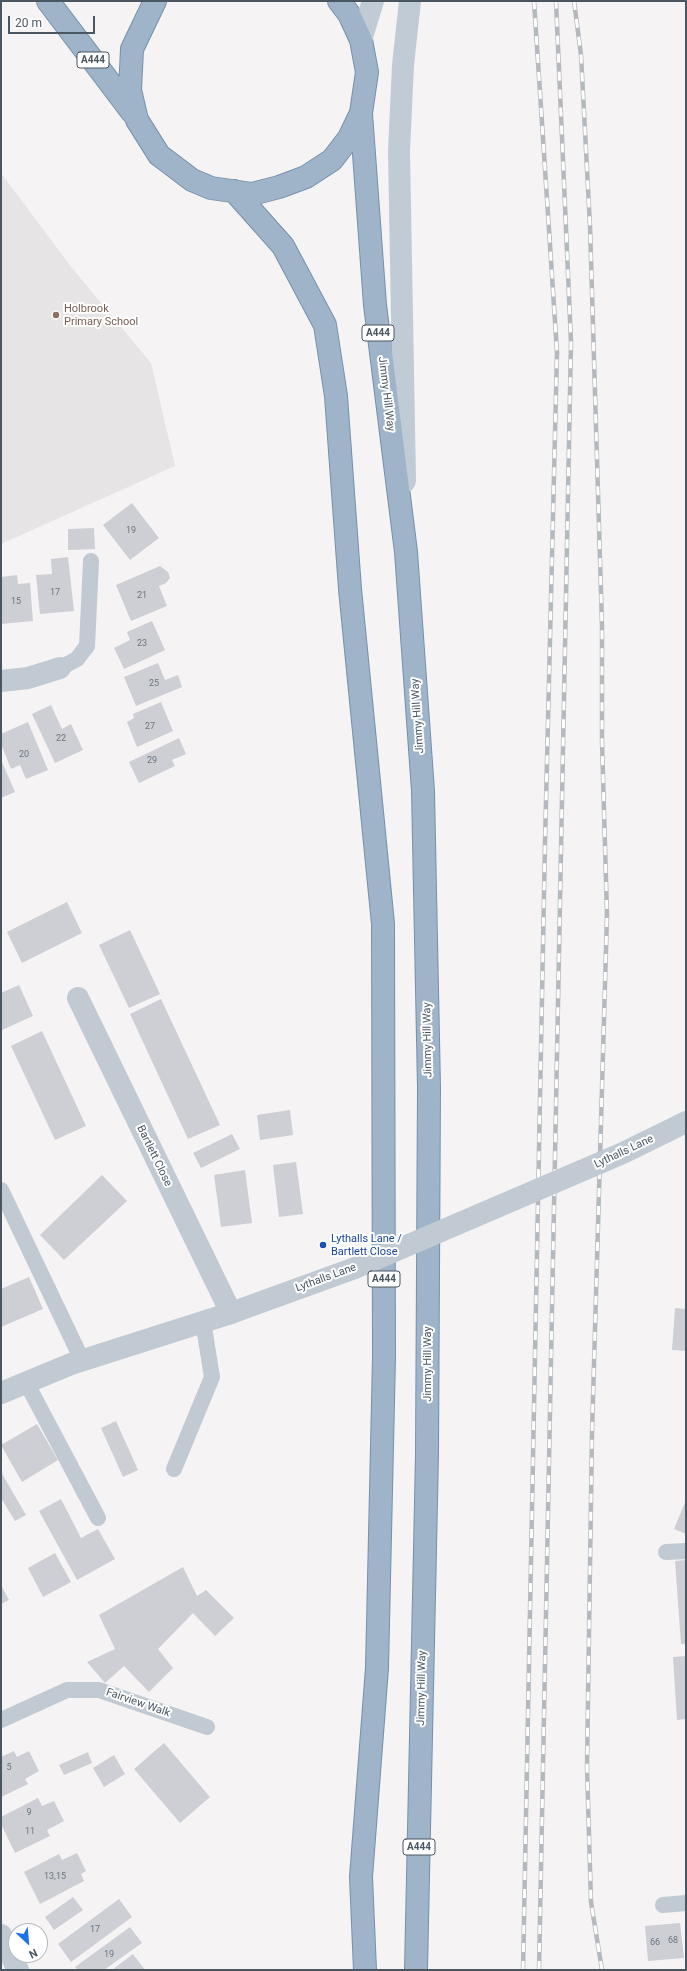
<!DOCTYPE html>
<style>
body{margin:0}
#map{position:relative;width:687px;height:1971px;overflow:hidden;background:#f5f3f3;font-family:Roboto,sans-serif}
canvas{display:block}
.frame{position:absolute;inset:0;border:2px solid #4a5661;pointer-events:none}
.north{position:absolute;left:8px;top:1923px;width:40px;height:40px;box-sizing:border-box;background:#fff;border:1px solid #b7bbc0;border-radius:50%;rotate:154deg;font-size:11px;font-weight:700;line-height:16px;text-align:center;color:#4a5661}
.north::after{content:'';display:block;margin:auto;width:14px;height:18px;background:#1a73e8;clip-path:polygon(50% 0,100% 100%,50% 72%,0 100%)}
.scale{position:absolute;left:8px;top:16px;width:87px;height:18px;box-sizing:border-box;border:2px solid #4a5661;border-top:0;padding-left:5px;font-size:12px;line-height:14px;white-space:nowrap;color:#4a5661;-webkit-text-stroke:3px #fff;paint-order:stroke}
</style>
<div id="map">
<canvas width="687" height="1971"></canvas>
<div class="frame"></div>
<div class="north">N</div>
<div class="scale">20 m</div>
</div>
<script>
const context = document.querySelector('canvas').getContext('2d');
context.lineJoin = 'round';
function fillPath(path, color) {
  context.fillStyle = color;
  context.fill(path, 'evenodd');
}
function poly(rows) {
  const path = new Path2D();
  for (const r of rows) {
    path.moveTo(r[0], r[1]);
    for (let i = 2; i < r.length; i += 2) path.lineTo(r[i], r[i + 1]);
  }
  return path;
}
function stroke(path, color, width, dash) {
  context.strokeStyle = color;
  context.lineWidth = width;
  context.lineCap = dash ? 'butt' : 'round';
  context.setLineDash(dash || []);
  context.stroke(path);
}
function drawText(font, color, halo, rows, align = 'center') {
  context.font = font + ' Roboto,sans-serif';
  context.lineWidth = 4;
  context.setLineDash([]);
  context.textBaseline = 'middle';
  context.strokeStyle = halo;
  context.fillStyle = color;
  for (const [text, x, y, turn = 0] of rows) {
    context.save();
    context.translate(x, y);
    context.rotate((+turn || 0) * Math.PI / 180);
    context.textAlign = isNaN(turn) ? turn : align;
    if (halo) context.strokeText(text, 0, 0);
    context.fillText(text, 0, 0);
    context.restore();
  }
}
fillPath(poly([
 [1,173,72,268,151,363,175,466,1,544]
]), '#e6e4e5');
fillPath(poly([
 [132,503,159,538,130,560,103,525],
 [94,528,95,549,68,550,68,529],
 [68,557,74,611,40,614,36,575,52,574,51,559],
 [160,566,168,572,170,578,166,583,159,586,167,606,131,621,116,585],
 [17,575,18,584,30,583,33,621,1,624,1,577],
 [152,621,165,650,124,669,114,648,130,640,127,632],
 [158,663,165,680,178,675,182,687,136,706,124,677],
 [161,702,173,731,137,747,127,722,134,718,133,714],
 [51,705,62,729,71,724,83,750,55,763,32,714],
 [28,722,48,770,26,779,20,765,11,769,1,744,1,734],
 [179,738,186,754,172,760,175,766,139,783,129,762],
 [1,760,15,792,1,798],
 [67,902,82,933,22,963,7,932],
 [130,930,160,994,129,1008,99,945],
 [19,985,33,1016,2,1030,1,993],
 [161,999,220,1125,188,1139,130,1014],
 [42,1031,86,1126,55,1140,11,1046],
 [290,1110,293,1135,260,1140,257,1115],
 [232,1134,240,1149,201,1168,193,1153],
 [296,1162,303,1214,279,1217,273,1165],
 [245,1170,252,1223,221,1227,214,1175],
 [102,1175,127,1201,64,1260,40,1235],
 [29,1277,43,1309,1,1327,1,1289],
 [675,1308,686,1309,686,1351,672,1350],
 [116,1421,138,1470,123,1477,101,1428],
 [37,1424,58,1460,22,1482,1,1445],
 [1,1472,26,1515,15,1521,1,1498],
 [61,1499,81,1538,98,1529,115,1559,77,1580,39,1511],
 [686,1500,686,1534,674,1529],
 [55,1553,71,1582,43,1597,28,1568],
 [686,1560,686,1644,681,1644,675,1561],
 [183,1567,197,1596,206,1590,234,1618,215,1636,193,1613,158,1649,173,1668,149,1692,124,1666,105,1683,87,1662,115,1649,99,1615],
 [1,1585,9,1600,1,1604],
 [686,1656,686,1719,677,1720,673,1657],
 [164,1743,210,1797,180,1823,134,1769],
 [14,1751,17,1757,29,1751,39,1771,25,1779,28,1784,1,1797,1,1757],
 [88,1752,92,1763,64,1775,59,1765],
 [114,1755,125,1774,104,1787,93,1768],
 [38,1798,42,1806,54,1801,64,1821,47,1830,50,1836,15,1853,1,1824,1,1817],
 [77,1853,86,1871,81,1874,84,1881,40,1904,24,1872,59,1854,62,1860],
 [73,1897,83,1910,54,1930,45,1917],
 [119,1899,132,1917,71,1962,58,1944],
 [680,1923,684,1958,648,1961,645,1926],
 [130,1927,142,1943,104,1970,78,1970,75,1967],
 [133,1954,145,1970,112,1970]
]), '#cdcfd5');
const trunk = poly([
 [48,1,132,112],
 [155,1,132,49,130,90,137,120,159,155,192,180,211,188,252,194,279,187,306,177,332,160,349,138,361,113,367,72,361,40,349,14,339,1],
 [361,113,375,305,406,552,423,791,429,1088,427,1455,416,1970],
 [234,191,283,246,325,325,336,396,350,589,383,924,384,1357,377,1668,361,1877,365,1970]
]);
stroke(trunk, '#7690ad', 24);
stroke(poly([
 [60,668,77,659,87,646,91,561],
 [1,1190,82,1360],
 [26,1382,98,1518],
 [174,1469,212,1377,203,1321],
 [666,1552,686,1551],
 [1,1720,67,1690,99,1690,207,1727],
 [663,1905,686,1903]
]), '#c1cad2', 16);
stroke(poly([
 [1,681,28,678,60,668],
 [78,998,231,1313],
 [1,1935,18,1970]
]), '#c1cad2', 22);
stroke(poly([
 [1,1393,71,1364,231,1313,355,1268]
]), '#c1cad2', 22);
stroke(poly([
 [361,40,373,1],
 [405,481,399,151,403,65,410,1]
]), '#c1cbd6', 22);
stroke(trunk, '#9fb4c9', 22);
const rail = poly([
 [574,1,581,55,590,226,602,626,602,741,607,915,592,1433,587,1767,591,1902,602,1970],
 [523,1970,545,843,557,352,534,1],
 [539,1970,571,342,556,1]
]);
stroke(rail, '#b5b8bd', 4.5);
stroke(rail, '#fff', 3, [9]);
stroke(poly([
 [355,1268,623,1153,686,1122]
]), '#c1cad2', 22);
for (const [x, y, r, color] of [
 [56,315,4,"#8d6e63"],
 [323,1245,4,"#1a4fb4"]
]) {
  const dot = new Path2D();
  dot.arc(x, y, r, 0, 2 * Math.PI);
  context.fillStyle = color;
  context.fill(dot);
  stroke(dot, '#fff', 1.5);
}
drawText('9px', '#6b747e', null, [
 ["19",131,531],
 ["17",55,593],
 ["21",142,596],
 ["15",16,602],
 ["23",142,644],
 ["25",154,684],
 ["27",150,727],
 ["22",61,739],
 ["20",24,755],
 ["29",152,761],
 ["5",9,1768],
 ["9",29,1813],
 ["11",30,1832],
 ["13,15",55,1877],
 ["17",95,1930],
 ["68",673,1941],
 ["66",655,1943],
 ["19",109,1955]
]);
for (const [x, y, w] of [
 [93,60,32],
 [378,333,32],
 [384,1279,32],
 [419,1847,32]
]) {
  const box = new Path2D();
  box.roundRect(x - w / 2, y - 8, w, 16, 3);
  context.fillStyle = '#fff';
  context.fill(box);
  stroke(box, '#4a5661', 1);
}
drawText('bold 10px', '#4a5661', null, [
 ["A444",93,60],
 ["A444",378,333],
 ["A444",384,1279],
 ["A444",419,1847]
]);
drawText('11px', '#785e54', '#fff', [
 ["Holbrook",64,309],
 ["Primary School",64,322]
], 'left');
drawText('11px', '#4a5661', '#fff', [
 ["Jimmy Hill Way",386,394,83],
 ["Jimmy Hill Way",418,716,-94],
 ["Jimmy Hill Way",428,1040,-91],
 ["Lythalls Lane",624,1152,-25],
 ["Bartlett Close",154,1156,64],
 ["Lythalls Lane",326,1278,-20],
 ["Jimmy Hill Way",428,1364,-90],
 ["Jimmy Hill Way",422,1688,-89],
 ["Fairview Walk",138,1703,19]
]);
drawText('11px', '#164399', '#fff', [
 ["Lythalls Lane /",331,1239],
 ["Bartlett Close",331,1252]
], 'left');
</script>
